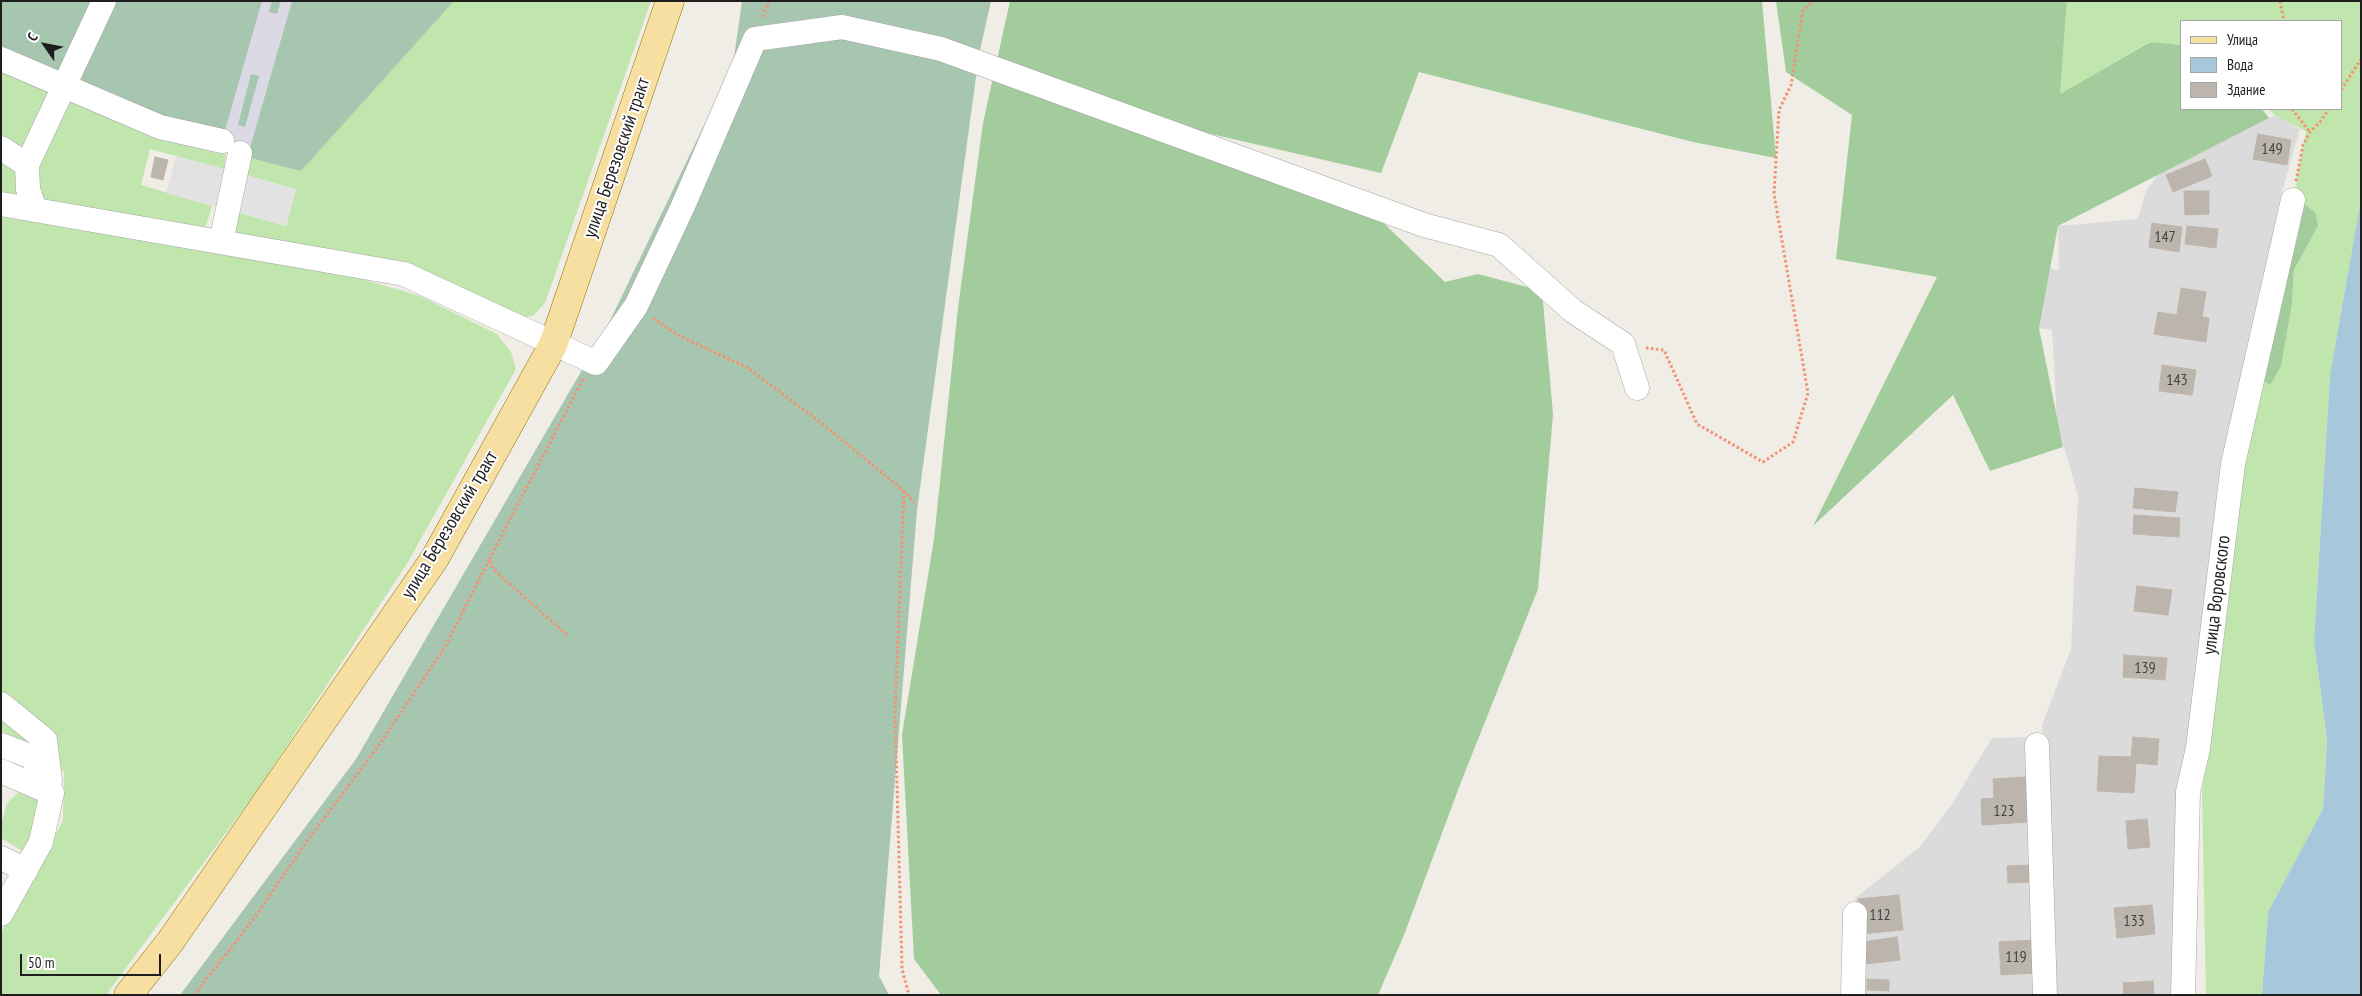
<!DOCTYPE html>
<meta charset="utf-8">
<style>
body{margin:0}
#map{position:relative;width:2362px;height:996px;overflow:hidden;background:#efede5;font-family:"PT Sans Narrow",sans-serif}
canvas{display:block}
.frame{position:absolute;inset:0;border:2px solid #1e1e1e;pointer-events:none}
.legend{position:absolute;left:2180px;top:20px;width:162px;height:90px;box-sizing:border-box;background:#fff;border:1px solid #a5a5a5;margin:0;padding:6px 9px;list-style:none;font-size:15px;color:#1e1e1e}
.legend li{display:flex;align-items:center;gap:10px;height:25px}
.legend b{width:25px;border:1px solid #a5a5a5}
.north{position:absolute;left:20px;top:20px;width:50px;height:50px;-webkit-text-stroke:4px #fff;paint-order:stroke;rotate:303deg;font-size:14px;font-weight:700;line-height:20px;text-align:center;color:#1e1e1e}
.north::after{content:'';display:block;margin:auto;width:18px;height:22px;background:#1e1e1e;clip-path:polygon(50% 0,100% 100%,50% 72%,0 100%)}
.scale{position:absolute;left:20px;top:954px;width:141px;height:22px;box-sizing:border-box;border:2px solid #1e1e1e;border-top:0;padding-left:6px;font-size:15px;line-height:18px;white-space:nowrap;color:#1e1e1e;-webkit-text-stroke:4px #fff;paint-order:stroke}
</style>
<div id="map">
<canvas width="2362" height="996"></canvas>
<div class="frame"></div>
<ul class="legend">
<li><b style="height:6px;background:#f7dfa1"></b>Улица</li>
<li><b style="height:14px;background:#a7c7da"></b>Вода</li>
<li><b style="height:14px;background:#bbb5ae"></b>Здание</li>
</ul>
<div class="north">С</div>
<div class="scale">50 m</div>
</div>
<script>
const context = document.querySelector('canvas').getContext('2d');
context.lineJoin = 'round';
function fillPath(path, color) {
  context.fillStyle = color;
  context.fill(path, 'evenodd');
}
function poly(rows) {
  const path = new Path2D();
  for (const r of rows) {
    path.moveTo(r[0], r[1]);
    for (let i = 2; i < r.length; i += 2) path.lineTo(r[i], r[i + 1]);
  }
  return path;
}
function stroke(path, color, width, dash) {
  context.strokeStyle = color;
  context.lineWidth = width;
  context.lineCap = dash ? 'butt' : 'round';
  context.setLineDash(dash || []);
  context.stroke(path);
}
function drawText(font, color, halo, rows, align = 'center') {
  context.font = font + ' "PT Sans Narrow",sans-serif';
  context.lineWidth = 4;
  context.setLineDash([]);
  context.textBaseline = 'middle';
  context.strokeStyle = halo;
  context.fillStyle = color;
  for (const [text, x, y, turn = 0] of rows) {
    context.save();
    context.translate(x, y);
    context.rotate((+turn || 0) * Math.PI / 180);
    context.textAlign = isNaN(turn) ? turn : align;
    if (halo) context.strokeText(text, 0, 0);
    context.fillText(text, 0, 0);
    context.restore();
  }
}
fillPath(poly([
 [2275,116,2300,129,2280,199,2228,461,2195,731,2188,995,2049,995,2042,725,2071,649,2078,496,2057,422,2052,330,2039,328,2039,267,2059,270,2058,226,2138,219,2145,193,2172,154,2211,137],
 [2030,737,2040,995,1857,995,1858,921,1855,898,1920,847,1952,804,1992,738]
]), '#dcdbdb');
fillPath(poly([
 [454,1,651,1,545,303,533,316,518,318,232,236,237,212,286,226,296,189,245,175,250,158,301,170],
 [2067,1,2361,1,2361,199,2330,375,2314,641,2327,740,2323,809,2268,912,2262,995,2206,995,2202,792,2241,468,2260,378,2292,303,2294,270,2318,226,2290,215,2306,131,2275,116,2269,109,2341,109,2341,21,2181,21,2181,45,2149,42,2060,94],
 [1,68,78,105,226,152,224,169,150,149,141,185,212,206,205,229,1,199],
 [1,215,338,272,420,296,497,334,511,352,516,369,408,562,259,788,106,995,1,995,1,933,63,821,64,772,15,737,1,731],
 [21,790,41,796,32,836,24,852,1,838,1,825,7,803]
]), '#c1e6ad');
fillPath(poly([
 [1010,1,1762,1,1776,158,1693,142,1419,72,1381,173,1198,131,1370,210,1445,282,1478,274,1542,291,1553,414,1538,589,1461,782,1404,935,1378,995,941,995,914,959,902,735,934,539,958,308,983,123],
 [1776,1,2067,1,2060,94,2150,42,2181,45,2181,109,2262,109,2269,118,2058,226,2039,328,2063,447,1990,471,1953,395,1813,526,1937,277,1836,259,1852,115,1786,72],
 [2302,203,2315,212,2318,226,2294,270,2292,303,2281,366,2270,385,2260,378]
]), '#a2cc9b');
fillPath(poly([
 [1,1,454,1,301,171,226,152,78,105,1,68],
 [742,1,991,1,979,55,917,510,879,976,889,995,180,995,356,759,607,327,733,65]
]), '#a7c6b0');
fillPath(poly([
 [176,156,296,189,286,226,166,193]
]), '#e2e2e2');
fillPath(poly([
 [262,1,272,1,269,12,277,14,281,1,292,1,248,155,220,148],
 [251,74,259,76,245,127,238,125]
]), '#dbd9e4');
fillPath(poly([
 [2361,199,2361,995,2262,995,2268,912,2323,809,2327,740,2314,641,2330,375]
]), '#a7c7da');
const building = poly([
 [2258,134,2291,140,2287,165,2253,159,2258,134],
 [155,157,168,160,163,180,151,177,155,157],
 [2205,159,2212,176,2173,192,2166,175,2205,159],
 [2184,191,2209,191,2209,214,2185,215,2184,191],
 [2152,223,2182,227,2179,252,2149,247,2152,223],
 [2187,226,2218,229,2216,248,2185,244,2187,226],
 [2181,288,2206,292,2202,317,2209,318,2206,342,2154,334,2158,312,2177,315,2181,288],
 [2162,365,2196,370,2192,395,2159,391,2162,365],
 [2135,488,2178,492,2175,512,2133,508,2135,488],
 [2134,515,2180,518,2179,537,2133,534,2134,515],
 [2137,586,2172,590,2168,615,2134,611,2137,586],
 [2124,655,2167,658,2165,680,2123,677,2124,655],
 [2133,737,2159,739,2157,765,2136,763,2134,793,2097,791,2099,756,2131,757,2133,737],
 [2025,777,2028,822,1982,825,1981,799,1994,798,1993,779,2025,777],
 [2147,819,2150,847,2128,849,2126,821,2147,819],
 [2032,865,2033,882,2008,883,2007,866,2032,865],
 [1899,895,1903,930,1861,934,1858,899,1899,895],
 [2152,905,2155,934,2117,938,2114,908,2152,905],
 [1897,937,1900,960,1866,964,1863,942,1897,937],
 [2032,940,2034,973,2001,975,1999,942,2032,940],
 [1867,979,1889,980,1889,991,1867,990,1867,979],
 [2153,981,2154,995,2124,995,2123,983,2153,981]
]);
fillPath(building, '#bbb5ae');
stroke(building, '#bfb6a8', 1);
const minor = poly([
 [1,59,160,127,222,141],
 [1,148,27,165],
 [1,204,404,274,596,363,636,306,683,206,755,39,842,27,941,49,1424,225,1499,245,1573,311,1623,344,1637,388],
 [35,210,28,189,27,165,104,1],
 [221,242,240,153],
 [1,704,45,740,50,781],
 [1,745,32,757,52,793,41,842,1,914],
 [2037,745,2045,995],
 [1,771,52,793],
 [1,858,26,870],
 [1853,995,1855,914],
 [2183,995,2188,792,2198,748,2233,464,2293,200]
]);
const major = poly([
 [128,995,170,942,435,558,553,345,670,1]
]);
stroke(minor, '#a5a5a5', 25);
stroke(major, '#907808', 29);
stroke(poly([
 [2280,1,2284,21],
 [763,17,769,1],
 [2341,90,2361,59],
 [2292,109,2310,132],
 [2296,181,2303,145,2310,132,2320,122,2329,109],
 [653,318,678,335,748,368,824,425,904,491,914,502],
 [1646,348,1664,350,1697,424,1763,462,1793,442,1808,393,1774,194,1779,110,1791,85,1803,10,1814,1],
 [904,491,895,712,902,969,909,995],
 [567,635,494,570,489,560,583,379],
 [194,995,253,920,307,841,379,745,445,647,489,560]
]), '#f29272', 3, [2.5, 2.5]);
stroke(minor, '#fff', 24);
stroke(major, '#f7dfa1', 28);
drawText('16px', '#454442', null, [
 ["149",2272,149],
 ["147",2165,237],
 ["143",2177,380],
 ["139",2145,668],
 ["123",2004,811],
 ["112",1880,915],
 ["133",2134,921],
 ["119",2016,957]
]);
drawText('19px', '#1e1e1e', '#fff', [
 ["улица Березовский тракт",617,158,-71],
 ["улица Березовский тракт",450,525,-59],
 ["улица Воровского",2217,595,-83]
]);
</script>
